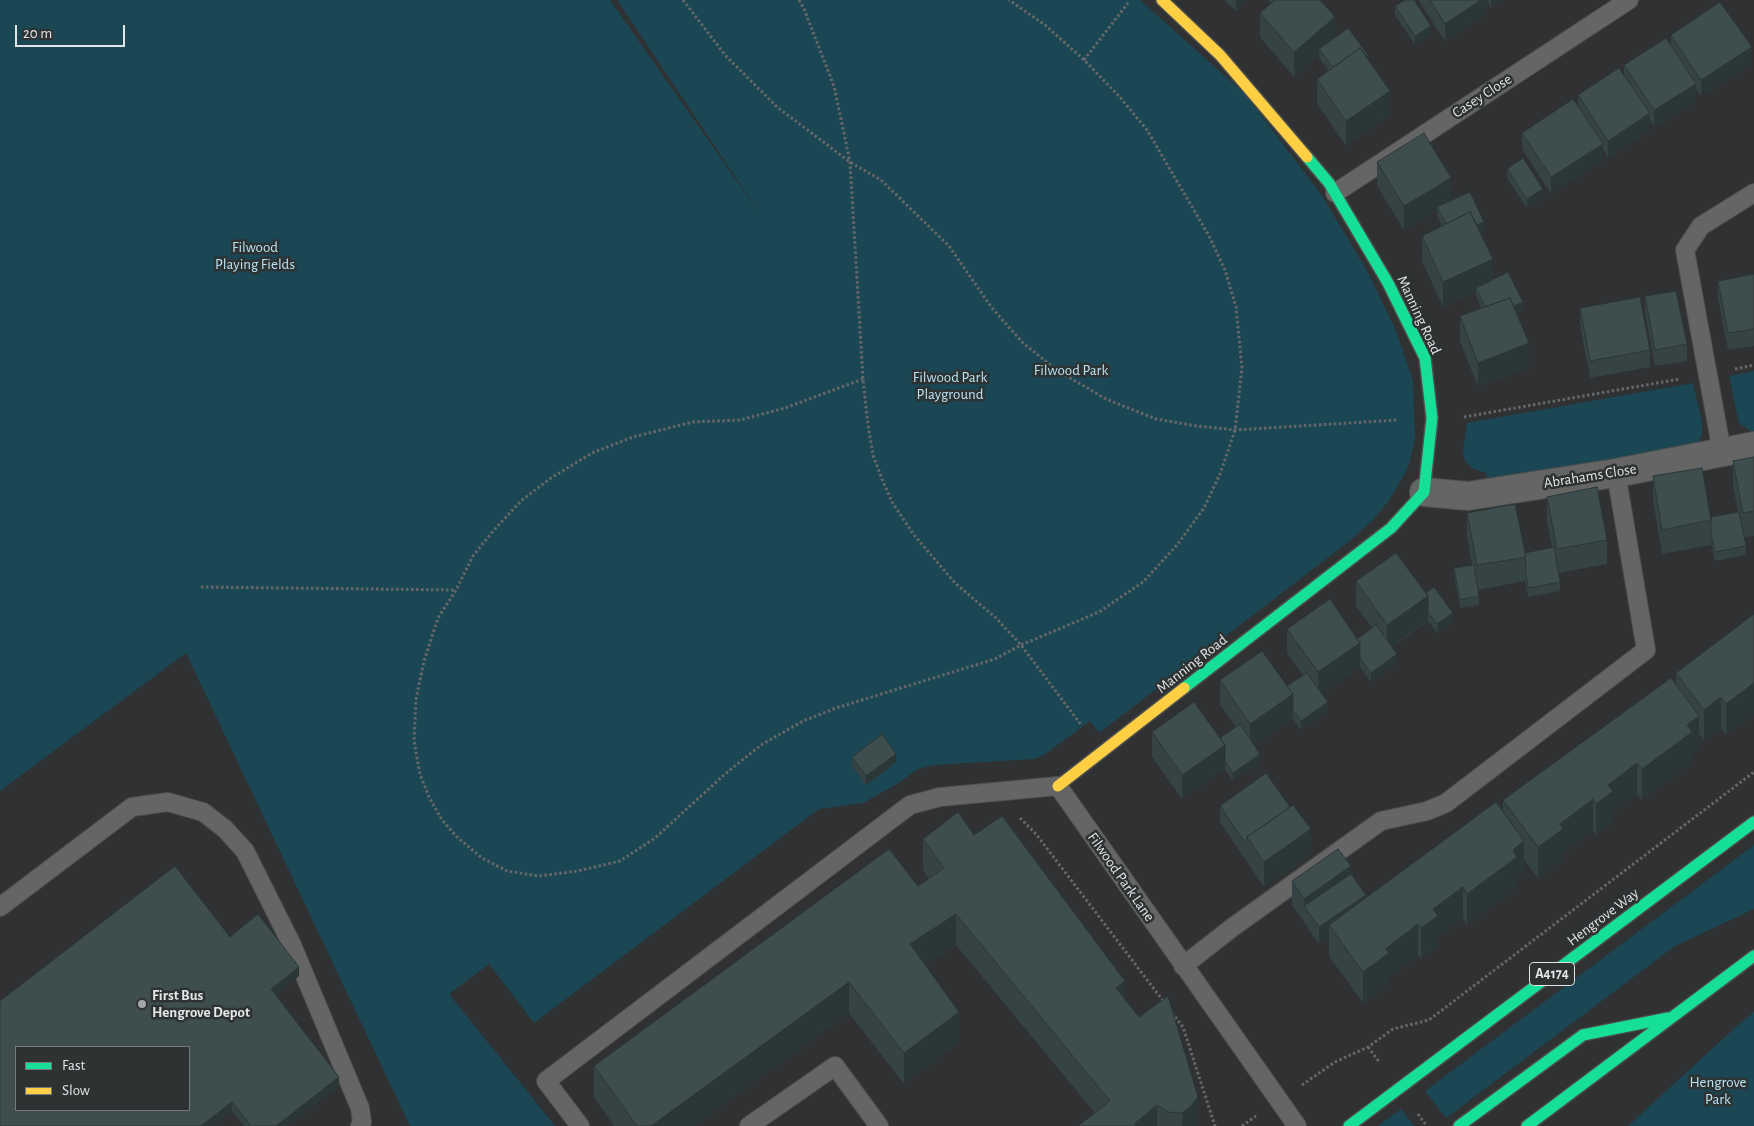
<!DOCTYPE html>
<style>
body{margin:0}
#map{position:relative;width:1754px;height:1126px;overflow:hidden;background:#2f3132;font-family:"Alegreya Sans",sans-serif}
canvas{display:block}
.legend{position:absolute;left:15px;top:1046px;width:175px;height:65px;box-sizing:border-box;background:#2e3233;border:1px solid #767a7b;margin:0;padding:6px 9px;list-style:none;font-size:15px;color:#e3e5e6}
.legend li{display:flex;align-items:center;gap:10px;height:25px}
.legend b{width:25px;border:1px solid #767a7b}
.scale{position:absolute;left:15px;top:25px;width:110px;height:22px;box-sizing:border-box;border:2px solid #e3e5e6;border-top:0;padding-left:6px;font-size:15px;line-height:18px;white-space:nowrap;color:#e3e5e6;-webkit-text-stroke:4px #2e3233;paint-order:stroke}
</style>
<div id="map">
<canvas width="1754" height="1126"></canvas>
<ul class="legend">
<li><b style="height:6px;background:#16e098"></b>Fast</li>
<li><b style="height:6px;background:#ffcf43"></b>Slow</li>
</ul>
<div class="scale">20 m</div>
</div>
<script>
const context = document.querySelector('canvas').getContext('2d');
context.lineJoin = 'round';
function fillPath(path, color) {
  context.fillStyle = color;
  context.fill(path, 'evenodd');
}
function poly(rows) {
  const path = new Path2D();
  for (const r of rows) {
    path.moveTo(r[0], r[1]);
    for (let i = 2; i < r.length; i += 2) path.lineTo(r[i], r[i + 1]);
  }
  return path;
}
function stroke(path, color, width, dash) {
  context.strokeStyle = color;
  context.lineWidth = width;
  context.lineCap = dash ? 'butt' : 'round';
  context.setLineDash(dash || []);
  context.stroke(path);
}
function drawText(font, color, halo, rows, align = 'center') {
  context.font = font + ' "Alegreya Sans",sans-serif';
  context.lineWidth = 5;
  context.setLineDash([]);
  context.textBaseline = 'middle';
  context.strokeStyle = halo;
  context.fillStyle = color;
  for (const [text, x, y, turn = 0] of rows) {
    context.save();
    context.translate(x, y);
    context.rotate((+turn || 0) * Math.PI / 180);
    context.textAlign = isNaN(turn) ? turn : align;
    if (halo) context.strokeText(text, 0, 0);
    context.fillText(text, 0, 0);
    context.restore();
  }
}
fillPath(poly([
 [0,0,610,0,765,221,617,0,1140,0,1244,93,1321,194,1366,269,1395,328,1413,381,1415,439,1408,468,1388,502,1372,521,1351,540,1099,733,1090,721,1044,755,1035,759,934,765,918,769,897,784,863,803,819,809,534,1023,489,964,449,994,555,1126,410,1126,186,653,0,791],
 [1754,371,1754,432,1752,432,1739,423,1729,376],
 [1693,383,1702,422,1702,434,1699,442,1691,447,1487,483,1486,473,1472,468,1465,461,1463,453,1467,423],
 [1754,845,1754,909,1675,946,1446,1118,1425,1091],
 [1754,1012,1754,1126,1628,1126,1738,1025],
 [1401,1109,1414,1126,1378,1126]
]), '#1b4754');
const lane = poly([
 [1335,193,1629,0],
 [1722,452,1685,250,1701,226,1754,193],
 [0,907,132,807,168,802,203,812,225,829,245,851,292,945,360,1108,362,1122,360,1126],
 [1183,966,1233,927,1381,821,1427,811,1446,803,1646,650,1616,473],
 [580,1126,546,1081,910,805,940,797,1058,786,1297,1126],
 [749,1126,835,1066,879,1126]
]);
const street = poly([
 [1424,492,1468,496,1616,473,1754,446]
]);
const fast = poly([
 [1184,688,1391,528,1424,492,1432,418,1425,358,1388,283,1329,183,1307,157],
 [1349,1126,1754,822],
 [1459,1126,1583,1035,1668,1018],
 [1527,1126,1754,956]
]);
const slow = poly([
 [1162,0,1220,55,1307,157],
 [1058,786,1184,688]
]);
stroke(lane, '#4d4e4e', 20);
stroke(street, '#4d4e4e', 30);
stroke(fast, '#4d4e4e', 14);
stroke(slow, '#4d4e4e', 14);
stroke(poly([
 [683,0,725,55,777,107,850,162,881,180,949,246,992,308,1023,343,1058,371,1106,399,1156,419,1197,426,1235,430,1398,420],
 [799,0,804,9,834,86,850,162,863,379,868,425,873,455,882,479,892,502,914,535,955,583,996,618,1021,645,1082,726],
 [1084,60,1128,3],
 [1735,369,1754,365],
 [863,379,785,408,740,420,693,422,633,437,592,453,551,478,522,500,493,531,473,556,456,590,438,618,424,661,416,699,414,741,420,774,429,797,442,820,457,837,482,858,507,871,539,876,578,871,620,861,655,838,725,774,761,745,803,721,836,708,995,659,1021,645,1099,612,1143,582,1177,545,1204,508,1220,474,1235,430,1242,368,1236,307,1225,270,1209,236,1147,130,1119,96,1084,60,1045,25,1009,0],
 [1464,417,1680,379],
 [201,587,455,590],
 [1020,818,1036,834,1164,1002],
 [1172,1013,1183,1027,1215,1126],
 [1368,1047,1380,1063],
 [1302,1085,1335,1062,1368,1047,1393,1029,1429,1020,1754,772],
 [1418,1114,1426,1125],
 [1242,1126,1256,1116]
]), '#666768', 3, [2.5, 2.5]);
stroke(lane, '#656565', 18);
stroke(street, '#656565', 28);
stroke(fast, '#16e098', 11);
stroke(slow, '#ffcf43', 11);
fillPath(poly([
 [1224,0,1247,0,1236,11],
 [1268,0,1320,0,1335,37,1368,59,1390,115,1346,146,1317,103,1317,79,1328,70,1319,58,1319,55,1294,77,1260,37,1260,13,1271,3],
 [1418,0,1504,0,1491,8,1487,1,1487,13,1445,41],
 [1395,6,1431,35,1415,45,1395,15],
 [1671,35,1752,64,1701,96,1696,89,1696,101,1654,127,1650,120,1650,130,1608,158,1603,149,1603,161,1551,194,1522,149,1522,133,1578,107,1578,95,1624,75,1624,65,1671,46],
 [1377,162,1451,201,1484,231,1480,232,1493,279,1523,311,1517,313,1529,368,1478,387,1460,341,1460,316,1481,308,1476,296,1476,291,1443,307,1422,261,1422,236,1442,226,1437,216,1437,210,1404,230,1377,186],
 [1507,169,1543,198,1527,208,1507,178],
 [1754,274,1754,346,1728,350,1718,298,1718,281],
 [1645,296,1687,344,1687,361,1655,366,1645,313],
 [1580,308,1650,350,1650,367,1590,378,1580,325],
 [1754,457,1754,536,1744,537,1746,546,1746,555,1715,561,1711,543,1711,545,1662,554,1653,501,1653,476,1711,517,1738,512,1733,486,1733,461],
 [1547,497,1607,540,1607,564,1558,573,1560,582,1560,591,1528,597,1525,581,1478,590,1479,596,1479,605,1460,608,1454,576,1454,568,1472,565,1467,537,1467,513,1525,553,1552,548,1547,522],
 [1356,581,1426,593,1453,621,1437,633,1428,621,1392,647,1397,663,1371,682,1360,667,1322,694,1328,711,1301,730,1293,719,1254,745,1260,763,1233,781,1225,769,1182,799,1152,757,1152,732,1220,738,1236,727,1220,705,1220,680,1287,686,1303,675,1287,653,1287,629,1357,639,1372,628,1356,606],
 [1754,614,1726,735,1721,728,1704,741,1699,734,1699,747,1692,752,1692,763,1642,800,1637,794,1613,812,1613,822,1596,835,1593,830,1563,853,1563,860,1538,878,1524,860,1524,872,1517,877,1517,888,1467,925,1463,918,1438,936,1438,947,1421,959,1418,955,1389,977,1389,984,1363,1003,1329,956,1329,938,1319,944,1292,905,1292,881,1351,874,1366,898,1503,812,1503,800,1676,685,1676,673],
 [852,757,896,762,866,785,852,766],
 [1220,806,1311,854,1264,887,1220,822],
 [974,835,1125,999,1198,1126,1078,1126,1095,1113,956,945,925,965,959,1043,904,1084,849,1013,694,1126,614,1126,594,1097,594,1066,918,886,929,879,923,870,923,839],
 [230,937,299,976,275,995,339,1086,287,1126,244,1126,232,1111]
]), '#354344');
fillPath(poly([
 [1236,0,1247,0,1236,11],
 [1481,0,1487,0,1487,13,1445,41,1445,24],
 [1491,0,1504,0,1491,8],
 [1335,17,1335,41,1319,49,1319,55,1294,77,1294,52],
 [1431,26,1431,35,1415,45,1415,36],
 [1752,47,1752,64,1701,96,1701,80],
 [1696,84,1696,101,1654,127,1654,110],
 [1390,91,1390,115,1346,146,1346,121],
 [1650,113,1650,130,1608,158,1608,141],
 [1603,144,1603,161,1551,194,1551,177],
 [1451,178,1451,202,1437,207,1437,210,1404,230,1404,206],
 [1543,189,1543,198,1527,208,1527,199],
 [1484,222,1484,231,1452,246,1452,237],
 [1493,259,1493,283,1476,288,1476,291,1443,307,1443,282],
 [1523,302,1523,311,1490,326,1490,318],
 [1529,343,1529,368,1478,387,1478,363],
 [1428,596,1428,620,1387,650,1387,625],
 [1453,613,1453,621,1437,633,1437,624],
 [1360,643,1360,667,1318,697,1318,672],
 [1397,654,1397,663,1371,682,1371,673],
 [1754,683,1754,714,1726,735,1726,704],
 [1293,694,1293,719,1250,748,1250,724],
 [1721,697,1721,728,1704,741,1704,710],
 [1328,702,1328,711,1301,730,1301,721],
 [1699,716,1699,747,1692,752,1692,763,1642,800,1642,769,1687,725],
 [1225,745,1225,769,1182,799,1182,775],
 [896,754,896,762,866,785,866,776],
 [1260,754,1260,763,1233,781,1233,773],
 [1637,763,1637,794,1613,812,1613,822,1596,835,1596,804,1608,785],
 [1593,799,1593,830,1563,853,1563,860,1538,878,1538,847,1560,824],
 [1311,829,1311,854,1264,887,1264,862],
 [1524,841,1524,872,1517,877,1517,888,1467,925,1467,894,1513,850],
 [1351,866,1351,891,1304,906,1304,923,1304,899],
 [1463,887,1463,918,1438,936,1438,947,1421,959,1421,928,1433,909],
 [1366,895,1366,912,1329,925,1329,938,1319,944,1319,927],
 [956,914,956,945,910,975,910,944],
 [1418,924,1418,955,1389,977,1389,984,1363,1003,1363,972,1385,949],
 [299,967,299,976,271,998,271,989],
 [1125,981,1125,1012,1116,988],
 [849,982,849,1013,694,1126,651,1126],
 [959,1012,959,1043,904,1084,904,1053],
 [339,1077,339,1086,287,1126,276,1126],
 [1198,1097,1198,1126,1182,1126,1182,1113],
 [232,1102,232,1111,212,1126,201,1126],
 [1157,1105,1157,1126,1135,1126,1135,1123]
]), '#2b3737');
const building = poly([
 [1275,0,1320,0,1335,17,1294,52,1260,13,1275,0],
 [1405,0,1414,0,1431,26,1415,36,1395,6,1405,0],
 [1430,0,1481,0,1445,24,1430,0],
 [1720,2,1752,47,1701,80,1671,35,1720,2],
 [1348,28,1368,55,1366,56,1360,48,1333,67,1319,49,1348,28],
 [1666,38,1696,84,1654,110,1624,65,1666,38],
 [1360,48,1390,91,1346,121,1317,79,1360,48],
 [1619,68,1650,113,1608,141,1578,95,1619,68],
 [1573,99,1603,144,1551,177,1522,133,1573,99],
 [1424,133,1451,178,1404,206,1377,162,1424,133],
 [1523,158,1543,189,1527,199,1507,169,1523,158],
 [1470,192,1484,222,1477,225,1470,212,1446,224,1437,207,1470,192],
 [1470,212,1493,259,1443,282,1422,236,1470,212],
 [1508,272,1523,302,1514,306,1510,298,1485,307,1476,288,1508,272],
 [1754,274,1754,329,1728,333,1718,281,1754,274],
 [1676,291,1687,344,1655,350,1645,296,1676,291],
 [1640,297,1650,350,1590,361,1580,308,1640,297],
 [1510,298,1529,343,1478,363,1460,316,1510,298],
 [1754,457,1754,511,1743,513,1733,461,1754,457],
 [1702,468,1711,520,1662,530,1653,476,1702,468],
 [1597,487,1607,540,1557,549,1547,497,1597,487],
 [1515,504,1526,557,1477,565,1467,513,1515,504],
 [1739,512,1746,546,1715,552,1711,534,1711,517,1739,512],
 [1554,547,1560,582,1528,588,1526,573,1525,553,1554,547],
 [1396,553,1428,596,1387,625,1356,581,1396,553],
 [1474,565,1479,596,1460,600,1454,568,1474,565],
 [1434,587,1453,613,1437,624,1428,612,1428,596,1426,593,1434,587],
 [1330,599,1360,643,1318,672,1287,629,1330,599],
 [1754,614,1754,683,1726,704,1721,697,1704,710,1676,673,1754,614],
 [1376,625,1397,654,1371,673,1360,658,1360,643,1357,639,1376,625],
 [1262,651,1293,694,1250,724,1220,680,1262,651],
 [1307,673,1328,702,1301,721,1293,710,1293,694,1287,686,1307,673],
 [1671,678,1699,716,1687,725,1692,732,1642,769,1637,763,1608,785,1613,791,1596,804,1593,799,1560,824,1563,829,1538,847,1503,800,1671,678],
 [1194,702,1225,745,1182,775,1152,732,1194,702],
 [1240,724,1260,754,1233,773,1225,761,1225,745,1220,738,1240,724],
 [882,734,896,754,866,776,852,757,882,734],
 [1266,773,1290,807,1247,837,1246,844,1220,806,1266,773],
 [1496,802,1524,841,1513,850,1517,857,1467,894,1463,887,1433,909,1438,916,1421,928,1418,924,1385,949,1389,953,1363,972,1329,925,1496,802],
 [1293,805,1311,829,1264,862,1247,837,1293,805],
 [958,812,974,835,1002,816,1125,981,1116,988,1139,1017,1168,996,1198,1097,1191,1106,1182,1113,1168,1112,1157,1105,1135,1123,1137,1126,1078,1126,1110,1101,956,914,910,944,959,1012,904,1053,849,982,651,1126,637,1126,594,1066,889,849,918,886,944,868,923,839,958,812],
 [1338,849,1351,866,1304,899,1292,881,1338,849],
 [175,866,230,937,258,914,299,967,271,989,339,1077,276,1126,251,1126,232,1102,201,1126,0,1126,0,1001,175,866],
 [16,1047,189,1047,189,1110,16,1110,16,1047],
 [1351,874,1366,895,1319,927,1304,906,1351,874]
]);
fillPath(building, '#3e4e4f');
stroke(building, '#2b3737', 1);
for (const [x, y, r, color] of [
 [142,1004,5,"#a4a6a7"]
]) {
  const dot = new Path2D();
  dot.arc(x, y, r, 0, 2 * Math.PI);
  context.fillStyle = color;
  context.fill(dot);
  stroke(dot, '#2e3233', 2);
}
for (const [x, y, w] of [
 [1552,974,45]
]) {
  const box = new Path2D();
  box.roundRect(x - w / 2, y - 11.5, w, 23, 4);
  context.fillStyle = '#2e3233';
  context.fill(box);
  stroke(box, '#e3e5e6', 1);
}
drawText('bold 14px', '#e3e5e6', null, [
 ["A4174",1552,974]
]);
drawText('15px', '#e3e5e6', '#2e3233', [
 ["Casey Close",1482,96,-33],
 ["Manning Road",1419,315,65],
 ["Abrahams Close",1590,476,-9],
 ["Manning Road",1192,664,-38],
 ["Filwood Park Lane",1121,877,55],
 ["Hengrove Way",1603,917,-37]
]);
drawText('15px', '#b7e3f3', '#2e3233', [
 ["Filwood",255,247],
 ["Playing Fields",255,264],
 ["Filwood Park",1071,370],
 ["Filwood Park",950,377],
 ["Playground",950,394],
 ["Hengrove",1718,1082],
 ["Park",1718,1099]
]);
drawText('bold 15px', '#e3e5e6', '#2e3233', [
 ["First Bus",152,995],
 ["Hengrove Depot",152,1012]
], 'left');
</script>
